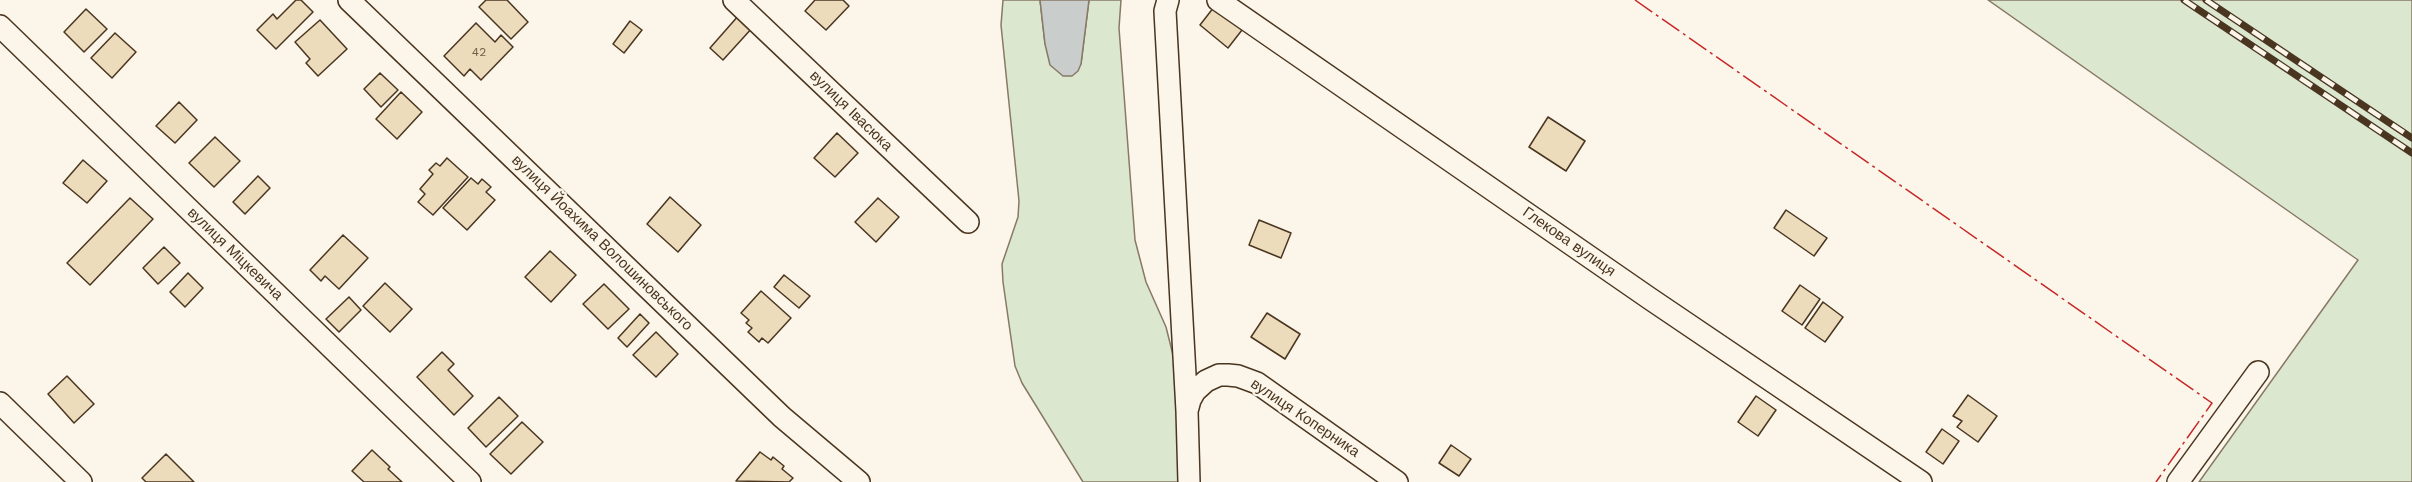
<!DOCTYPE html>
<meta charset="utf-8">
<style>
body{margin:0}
canvas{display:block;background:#fbf6e9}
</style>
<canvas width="2412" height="482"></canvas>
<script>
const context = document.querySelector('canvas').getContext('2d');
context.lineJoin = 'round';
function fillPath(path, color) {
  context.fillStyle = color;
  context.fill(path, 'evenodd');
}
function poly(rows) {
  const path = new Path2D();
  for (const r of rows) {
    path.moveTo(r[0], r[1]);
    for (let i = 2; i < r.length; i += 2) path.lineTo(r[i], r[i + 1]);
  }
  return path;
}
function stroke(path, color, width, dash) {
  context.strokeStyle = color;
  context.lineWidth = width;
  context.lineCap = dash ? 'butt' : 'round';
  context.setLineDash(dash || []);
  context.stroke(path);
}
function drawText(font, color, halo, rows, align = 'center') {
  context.font = font + ' "Work Sans",sans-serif';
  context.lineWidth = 4.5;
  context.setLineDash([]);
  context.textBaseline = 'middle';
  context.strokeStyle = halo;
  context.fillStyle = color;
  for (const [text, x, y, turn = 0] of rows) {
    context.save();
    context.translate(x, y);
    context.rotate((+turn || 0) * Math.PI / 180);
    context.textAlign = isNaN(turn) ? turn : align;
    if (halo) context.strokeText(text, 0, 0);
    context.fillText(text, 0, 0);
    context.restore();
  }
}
const green = poly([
 [1003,0,1040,0,1045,44,1081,64,1089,0,1121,0,1119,28,1135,240,1146,282,1166,327,1187,411,1189,482,1083,482,1022,383,1015,366,1003,282,1002,264,1018,217,1019,201,1001,25,1003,0],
 [1988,0,2412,0,2412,482,2199,482,2358,260,1988,0]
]);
fillPath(green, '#dce7d0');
stroke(green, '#887966', 1.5);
const water = poly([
 [1040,0,1089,0,1081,64,1078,71,1072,76,1063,76,1050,65,1045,44,1040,0]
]);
fillPath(water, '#c9cecd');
stroke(water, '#887966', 1.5);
const building = poly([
 [296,0,301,0,313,12,276,49,257,30,273,14,277,19,296,0],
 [486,0,507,0,528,22,511,39,479,7,486,0],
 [815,0,843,0,849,6,826,30,805,11,815,0],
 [1214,7,1242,30,1228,48,1200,25,1214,7],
 [86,9,107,29,84,52,64,32,86,9],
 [739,15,753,27,723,60,710,48,739,15],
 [320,20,347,49,318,76,306,63,310,59,295,42,320,20],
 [630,21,642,30,624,53,613,44,630,21],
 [476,23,495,42,501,35,513,47,481,80,470,69,464,76,444,56,476,23],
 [115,33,136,52,112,78,91,58,115,33],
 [380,73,398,90,381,107,364,89,380,73],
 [401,92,422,112,397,139,376,119,401,92],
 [179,102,197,120,175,143,156,126,179,102],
 [1548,117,1585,141,1566,171,1529,147,1548,117],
 [837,133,858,153,835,177,814,158,837,133],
 [215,137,240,161,214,187,189,163,215,137],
 [447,158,468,177,433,215,418,202,425,194,420,189,433,174,429,170,436,163,440,166,447,158],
 [83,160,107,181,87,203,63,183,83,160],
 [258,176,270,188,245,214,233,202,258,176],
 [471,178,478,184,482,179,491,187,486,192,495,200,467,230,443,208,471,178],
 [670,197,701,225,678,252,647,224,670,197],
 [130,198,153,219,90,285,67,263,130,198],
 [878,198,899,217,876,242,855,222,878,198],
 [1786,210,1827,238,1814,256,1774,228,1786,210],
 [1259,220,1291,233,1281,258,1249,245,1259,220],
 [343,235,368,258,339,289,325,276,321,281,310,270,343,235],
 [164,247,180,263,158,284,143,268,164,247],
 [550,251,576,275,551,302,525,277,550,251],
 [188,273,203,288,185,307,170,292,188,273],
 [784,275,810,296,799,308,774,287,784,275],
 [385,283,412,309,390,332,363,306,385,283],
 [604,284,629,309,608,329,583,304,604,284],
 [1800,285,1820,299,1802,325,1782,311,1800,285],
 [761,291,791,318,768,343,762,338,759,342,748,332,752,328,746,323,749,320,741,313,761,291],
 [349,297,361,310,339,332,326,319,349,297],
 [1823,302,1843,317,1825,342,1805,328,1823,302],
 [1267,313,1300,334,1285,359,1251,337,1267,313],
 [640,314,649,323,627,347,618,338,640,314],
 [656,332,678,354,656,377,633,355,656,332],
 [442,352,454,364,448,370,473,396,454,415,417,377,442,352],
 [67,376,94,404,74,423,48,394,67,376],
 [1968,395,1997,416,1978,442,1957,427,1962,421,1953,416,1968,395],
 [1756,396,1776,410,1758,436,1738,422,1756,396],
 [499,397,518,416,486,447,468,428,499,397],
 [522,422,543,442,511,474,490,454,522,422],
 [1942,429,1959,441,1943,464,1926,452,1942,429],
 [1451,445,1471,459,1459,476,1439,463,1451,445],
 [372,450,390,467,388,469,402,482,364,482,352,471,372,450],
 [760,452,771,460,773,457,784,466,782,469,793,478,789,482,736,481,760,452],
 [166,454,194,482,146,482,142,478,166,454]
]);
fillPath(building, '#ecdcbc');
stroke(building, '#4a3520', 1.5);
const minor = poly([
 [349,0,782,417,859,482],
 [734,0,968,222],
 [1168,0,1165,11,1187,411],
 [1218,0,1649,298,1921,482],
 [0,26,470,482],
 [0,403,81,482],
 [1189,482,1187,411,1190,400,1195,391,1206,381,1219,375,1228,375,1238,376,1257,383,1397,482],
 [2178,482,2258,372]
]);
stroke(minor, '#4a3520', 24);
stroke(minor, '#fbf6e9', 21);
const rail = poly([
 [2184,0,2412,153],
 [2206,0,2412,138]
]);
stroke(rail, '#4a3520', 7);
stroke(rail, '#fbf6e9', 4.5, [14]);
stroke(poly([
 [1635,0,2212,403,2156,482]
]), '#c62828', 1.5, [21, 4.5, 3, 4.5]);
drawText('12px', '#725f47', null, [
 ["42",479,52]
]);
drawText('15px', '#4a3520', '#fbf6e9', [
 ["вулиця Івасюка",851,111,44],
 ["Глекова вулиця",1569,242,35],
 ["вулиця Йоахима Волошиновського",602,243,44],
 ["вулиця Міцкевича",235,254,44],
 ["вулиця Коперника",1305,418,34]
]);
</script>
